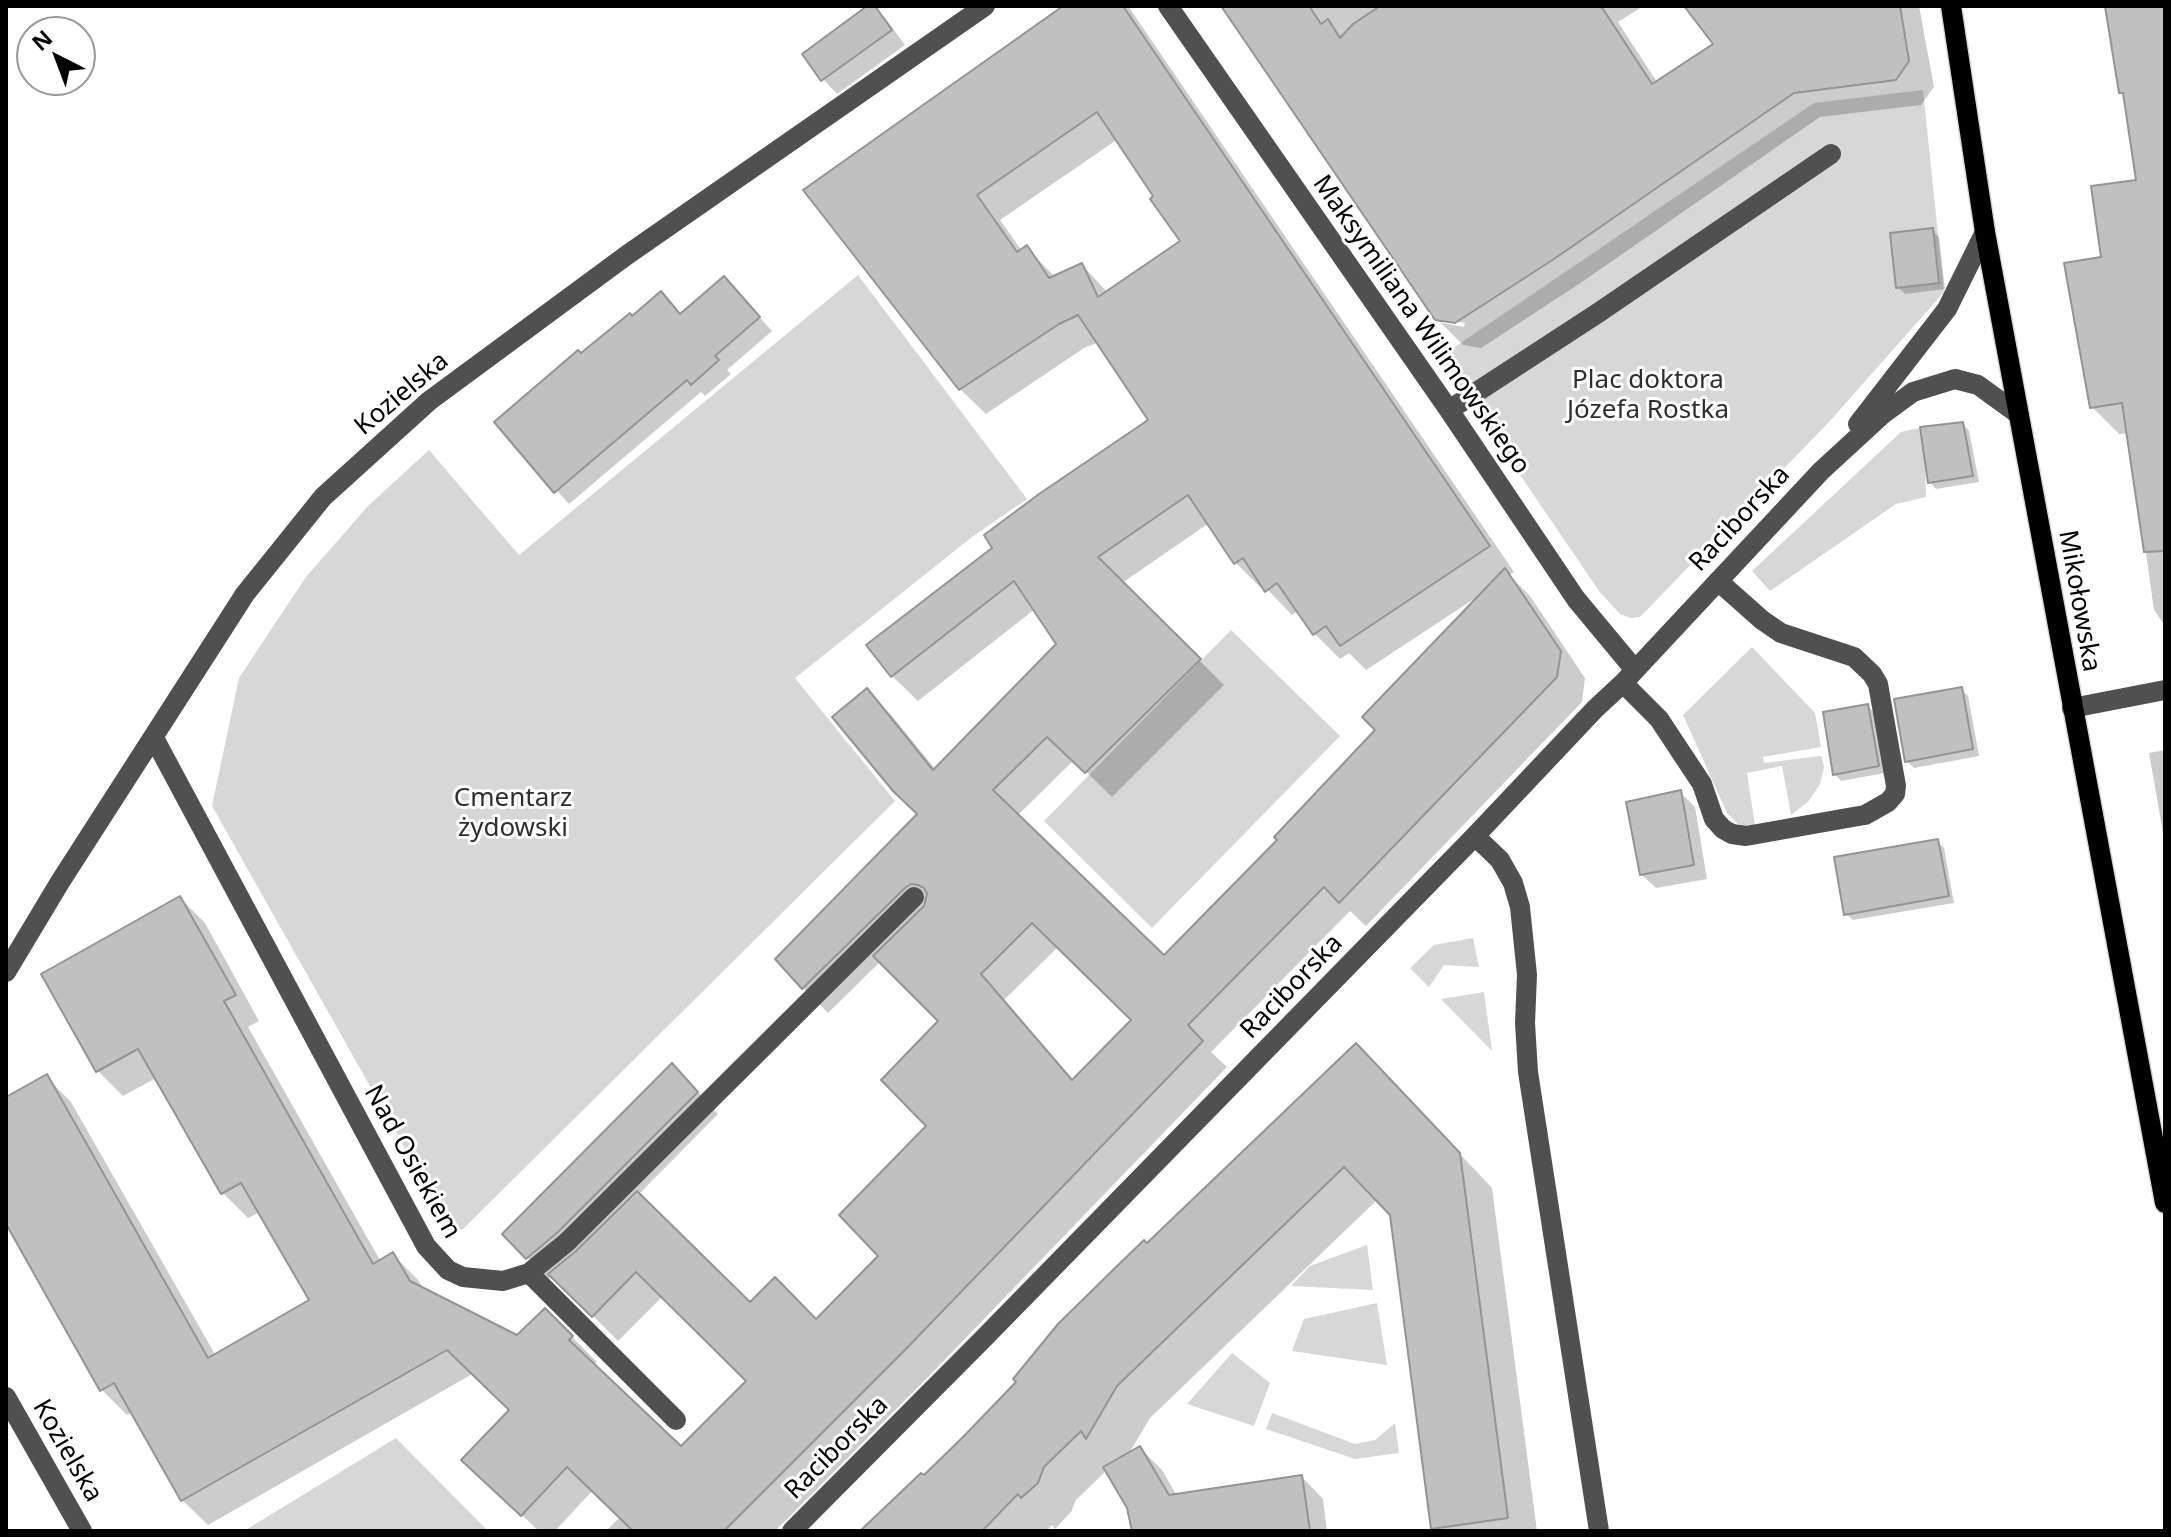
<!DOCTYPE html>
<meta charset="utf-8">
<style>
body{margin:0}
#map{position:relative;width:2171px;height:1537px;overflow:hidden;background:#fff;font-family:"Noto Sans",sans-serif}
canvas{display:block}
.frame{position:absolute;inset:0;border:8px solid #000;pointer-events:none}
.north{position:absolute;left:16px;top:16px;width:80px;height:80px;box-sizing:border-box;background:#fff;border:2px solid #999;border-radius:50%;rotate:318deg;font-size:22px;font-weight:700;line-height:32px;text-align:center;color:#000}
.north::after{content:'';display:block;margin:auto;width:28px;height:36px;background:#000;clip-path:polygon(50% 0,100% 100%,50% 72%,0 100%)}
</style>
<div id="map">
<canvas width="2171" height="1537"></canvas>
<div class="frame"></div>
<div class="north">N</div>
</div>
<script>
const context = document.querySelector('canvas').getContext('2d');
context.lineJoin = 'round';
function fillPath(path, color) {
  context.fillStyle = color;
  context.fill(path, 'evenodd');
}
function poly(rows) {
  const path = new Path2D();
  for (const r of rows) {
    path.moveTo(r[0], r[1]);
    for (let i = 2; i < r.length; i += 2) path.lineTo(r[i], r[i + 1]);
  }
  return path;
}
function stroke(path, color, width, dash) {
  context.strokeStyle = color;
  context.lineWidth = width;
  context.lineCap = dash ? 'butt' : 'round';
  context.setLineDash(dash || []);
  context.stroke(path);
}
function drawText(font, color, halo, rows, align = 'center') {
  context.font = font + ' "Noto Sans",sans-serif';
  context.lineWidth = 6;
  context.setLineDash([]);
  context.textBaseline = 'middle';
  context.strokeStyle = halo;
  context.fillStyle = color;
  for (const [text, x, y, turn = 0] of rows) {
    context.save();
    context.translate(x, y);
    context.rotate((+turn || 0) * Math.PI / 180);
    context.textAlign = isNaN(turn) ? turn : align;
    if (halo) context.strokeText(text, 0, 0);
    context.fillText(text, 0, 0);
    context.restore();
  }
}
fillPath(poly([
 [1923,90,1944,292,1829,422,1640,617,1631,618,1620,614,1599,591,1440,357,1814,103],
 [858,275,1027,499,972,537,795,678,895,801,462,1230,446,1221,212,806,239,678,306,577,368,506,429,450,519,555],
 [1924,427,1926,497,1896,504,1770,591,1752,571,1901,432],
 [1231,630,1340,736,1152,928,1044,821],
 [1752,647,1815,713,1821,747,1763,757,1764,763,1820,756,1822,757,1824,767,1820,784,1808,802,1791,815,1782,766,1747,773,1755,825,1746,827,1738,824,1727,813,1683,715],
 [1473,938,1479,967,1444,965,1429,987,1410,968,1434,945],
 [1484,992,1492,1051,1441,999],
 [1367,1245,1373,1290,1291,1286,1310,1266],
 [1377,1303,1387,1365,1292,1351,1304,1319],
 [1232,1353,1270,1383,1254,1426,1187,1404],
 [1272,1413,1355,1444,1375,1440,1395,1423,1399,1453,1355,1459,1266,1429],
 [396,1438,488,1531,244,1531]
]), '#d7d7d7');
fillPath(poly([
 [871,6,873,6,886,19,905,45,837,94,823,79],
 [1066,6,1128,6,1514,572,1509,575,1530,596,1585,678,1582,702,1366,926,1350,911,1211,1052,1227,1067,929,1376,775,1531,606,1531,620,1517,593,1490,555,1531,539,1531,489,1485,512,1411,474,1373,208,1525,182,1500,132,1412,127,1415,102,1390,6,1220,6,1100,46,1077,71,1102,216,1356,312,1301,260,1212,248,1218,223,1193,156,1078,123,1096,98,1071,180,898,205,923,259,1021,248,1027,381,1262,393,1255,418,1280,424,1290,517,1338,545,1310,597,1362,593,1366,681,1449,749,1381,663,1296,618,1341,553,1276,549,1279,505,1234,693,1087,718,1114,638,1195,750,1305,816,1322,880,1256,929,1126,941,1021,881,961,828,1013,803,988,919,814,867,691,892,716,936,770,1059,644,1035,609,918,701,892,676,995,548,1151,420,1099,342,1084,348,986,414,960,389,806,191],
 [1118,139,1183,242,1108,293,1082,265,1055,277,1027,248,1022,251,1000,220],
 [1209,523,1236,563,1261,588,1264,586,1292,615,1299,610,1315,634,1340,659,1349,653,1366,670,1480,595,1377,730,1279,840,1164,958,1017,816,1074,760,1112,797,1224,685,1122,583],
 [1058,947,1134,1020,1074,1081,1004,1000],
 [1223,6,1643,6,1618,22,1657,82,1716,44,1687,6,1919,6,1934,87,1921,105,1820,117,1579,284,1481,348,1463,345,1437,319],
 [1442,319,1465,323,1464,327,1442,323],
 [2107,6,2165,6,2165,626,2154,610,2129,433,2119,434,2092,407,2103,259,2138,182,2125,96,2121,92],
 [1932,230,1939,237,1945,289,1905,294,1898,287],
 [737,292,772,331,727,370,731,374,705,396,701,392,569,504,496,423,632,318,682,316],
 [1963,424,1969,431,1979,482,1936,489,1930,482],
 [1961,689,1968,696,1979,756,1914,768,1907,761],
 [1868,706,1874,713,1885,773,1841,781,1835,774],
 [2165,750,2165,844,2149,753],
 [1680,792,1695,807,1707,879,1656,888,1641,874],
 [1937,842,1944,848,1954,903,1853,920,1846,914],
 [1389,1079,1492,1188,1537,1531,1436,1531,1433,1528,1392,1214,1378,1199,1150,1418,1128,1455,1140,1448,1162,1470,1177,1496,1302,1477,1323,1499,1327,1531,1143,1531,1107,1470,1076,1500,1071,1512,1055,1529,1052,1525,1046,1531,863,1531,924,1478,1147,1246]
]), '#0003');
const building = poly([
 [867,6,875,6,892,30,821,81,802,54,867,6],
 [1063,6,1123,6,1490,546,1340,646,1326,626,1313,635,1277,583,1265,592,1243,558,1234,564,1188,495,1098,557,1201,659,1085,773,1047,737,993,790,1164,955,1277,840,1274,837,1375,730,1362,717,1505,568,1561,651,1557,677,1339,903,1324,887,1188,1025,1203,1041,904,1351,724,1531,633,1531,567,1467,521,1516,461,1460,509,1410,447,1350,181,1501,114,1383,100,1391,6,1224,6,1097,47,1074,208,1358,309,1300,241,1183,221,1194,138,1049,96,1072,41,974,180,896,236,995,224,1001,373,1264,393,1252,410,1281,517,1335,545,1308,573,1336,569,1340,681,1446,746,1381,636,1272,592,1317,548,1274,576,1251,637,1191,750,1302,775,1277,816,1319,878,1256,839,1215,926,1126,881,1080,938,1021,873,956,924,906,927,894,924,888,918,885,911,884,905,888,802,989,775,959,917,814,893,791,832,717,867,688,933,770,1056,644,1014,581,891,677,866,645,992,548,984,535,1039,494,1148,420,1078,315,1059,324,959,390,803,190,1063,6],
 [1097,112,1153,196,1150,199,1180,241,1098,297,1082,263,1049,278,1027,245,1017,252,977,195,1097,112],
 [1032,923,1131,1020,1072,1080,981,974,1032,923],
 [1221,6,1309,6,1321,24,1328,19,1340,38,1353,24,1380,6,1598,6,1603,9,1652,84,1713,44,1684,6,1900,6,1909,61,1896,80,1794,93,1554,259,1455,323,1435,320,1221,6],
 [2105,6,2165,6,2165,551,2144,552,2122,403,2090,408,2064,263,2101,257,2091,186,2136,180,2123,93,2119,93,2105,6],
 [1933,228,1939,283,1896,288,1890,233,1933,228],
 [724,276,760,317,715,356,719,360,691,385,687,380,554,493,494,422,578,350,581,353,630,313,632,316,661,291,680,314,724,276],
 [1963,422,1973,476,1928,483,1920,427,1963,422],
 [1962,687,1973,749,1905,762,1894,699,1962,687],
 [1868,704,1879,766,1833,775,1823,712,1868,704],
 [1681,790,1694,865,1640,875,1626,802,1681,790],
 [1938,839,1949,896,1844,915,1834,857,1938,839],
 [1356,1043,1460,1153,1508,1518,1431,1529,1390,1215,1344,1167,1117,1386,1086,1439,1081,1431,1044,1467,1038,1483,1021,1498,1018,1494,982,1531,860,1531,921,1473,924,1475,963,1437,1016,1382,1013,1379,1058,1324,1112,1271,1144,1240,1147,1243,1356,1043],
 [672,1063,698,1092,558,1232,526,1259,502,1234,672,1063],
 [1140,1446,1169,1495,1302,1475,1310,1531,1132,1531,1127,1508,1103,1467,1140,1446]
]);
fillPath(building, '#c0c0c0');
stroke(building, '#949494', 2);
const major = poly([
 [1951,6,1985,232,2165,1203]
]);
stroke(major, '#dbdbdb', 23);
stroke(poly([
 [1168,6,1449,410,1576,599,1635,670],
 [1449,410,1598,313,1831,154],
 [1858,424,1947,309,1985,232],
 [1623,683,1659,719,1702,784,1714,819,1723,829,1732,834,1746,836,1853,817,1865,815,1888,802,1895,794,1896,786,1878,684,1872,674,1854,657,1781,633,1762,620,1718,581],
 [2072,708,2165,690],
 [154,738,426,1246,448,1270,463,1277,503,1281,529,1273,567,1242,914,897],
 [1475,836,1500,860,1513,883,1520,907,1527,975,1525,1023,1528,1072,1599,1531],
 [6,972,60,882,245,594,323,497,429,401,627,255,985,6],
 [529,1273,676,1420],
 [6,1397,82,1531],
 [792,1531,984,1338,1475,836,1595,709,1623,683,1821,471,1883,414,1913,392,1955,379,1978,385,2018,414]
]), '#505050', 20);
stroke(major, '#000', 20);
drawText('26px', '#000', '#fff', [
 ["Maksymiliana Wilimowskiego",1421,325,55],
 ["Kozielska",402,394,-40],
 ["Raciborska",1740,519,-47],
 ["Mikołowska",2079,601,80],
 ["Raciborska",1292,987,-46],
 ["Nad Osiekiem",412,1162,61],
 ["Raciborska",837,1448,-45],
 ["Kozielska",67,1451,60]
]);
drawText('26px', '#2e2e2e', '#fff', [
 ["Plac doktora",1648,381],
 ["Józefa Rostka",1648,411],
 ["Cmentarz",513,799],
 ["żydowski",513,829]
]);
</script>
